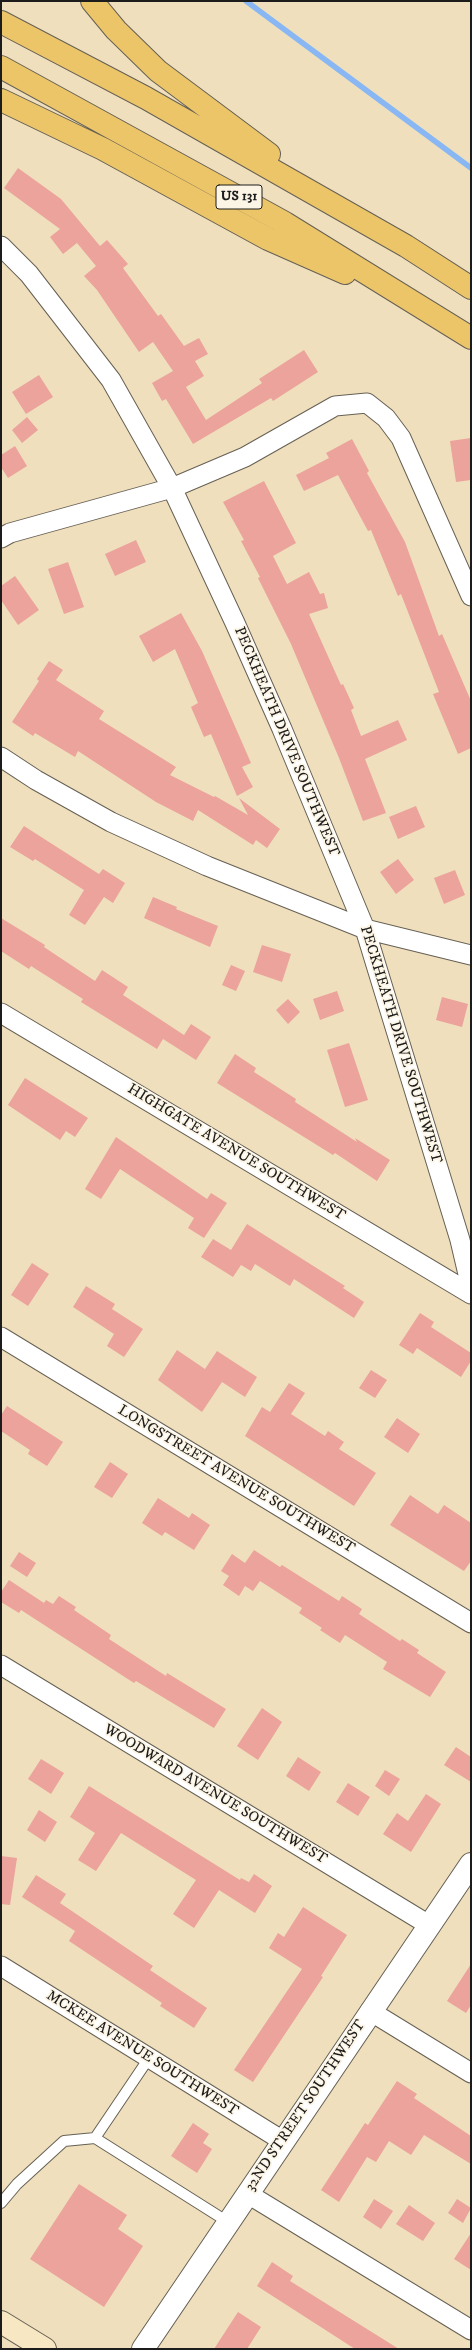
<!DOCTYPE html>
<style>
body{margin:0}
#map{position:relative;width:472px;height:2350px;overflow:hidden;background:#efdfbd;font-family:"IM FELL DW Pica",serif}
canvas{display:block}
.frame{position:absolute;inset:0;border:2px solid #1c1c1c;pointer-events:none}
</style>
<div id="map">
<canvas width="472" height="2350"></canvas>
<div class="frame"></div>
</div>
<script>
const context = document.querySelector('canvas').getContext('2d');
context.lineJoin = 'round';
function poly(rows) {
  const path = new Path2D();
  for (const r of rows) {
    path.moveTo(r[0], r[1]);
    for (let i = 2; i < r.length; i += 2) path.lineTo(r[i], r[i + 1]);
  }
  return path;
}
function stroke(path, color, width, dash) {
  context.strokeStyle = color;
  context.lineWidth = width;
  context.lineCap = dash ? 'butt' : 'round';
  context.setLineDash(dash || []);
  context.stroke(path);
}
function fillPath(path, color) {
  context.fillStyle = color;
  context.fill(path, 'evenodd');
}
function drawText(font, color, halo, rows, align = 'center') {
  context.font = font + ' "IM FELL DW Pica",serif';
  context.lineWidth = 3.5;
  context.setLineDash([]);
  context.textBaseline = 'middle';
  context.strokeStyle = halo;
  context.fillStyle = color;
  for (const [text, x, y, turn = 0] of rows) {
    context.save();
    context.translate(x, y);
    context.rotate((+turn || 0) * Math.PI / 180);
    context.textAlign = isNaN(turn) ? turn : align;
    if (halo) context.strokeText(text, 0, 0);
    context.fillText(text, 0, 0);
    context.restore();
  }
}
stroke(poly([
 [246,1,471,168]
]), '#88b7f3', 5.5);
fillPath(poly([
 [18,168,61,199,100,246,107,240,128,264,123,268,158,316,161,314,184,346,199,338,208,354,195,361,204,376,186,387,206,420,262,383,259,379,304,350,318,372,273,401,271,398,193,444,166,399,162,401,152,383,173,371,153,342,139,352,97,290,84,276,96,266,77,243,63,254,50,237,60,229,4,188],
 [39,375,53,397,26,414,12,392],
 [27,417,38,430,22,443,12,430],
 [471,438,471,480,456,482,450,441],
 [352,439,369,471,367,473,405,542,439,636,442,634,471,701,471,748,458,754,433,694,439,692,401,594,398,596,371,530,368,531,338,475,304,491,296,475,329,458,326,453],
 [15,446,27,466,8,478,1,467,1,455],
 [264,481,296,543,273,556,287,584,309,572,320,594,324,593,328,608,309,614,341,685,343,684,354,708,351,710,361,736,398,720,407,740,365,759,386,813,363,821,339,758,291,644,258,578,260,577,241,541,244,540,223,502],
 [136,540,146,562,115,576,105,554],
 [68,562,84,607,64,614,48,569],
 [15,576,39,610,18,625,1,600,1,586],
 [181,613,202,651,251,763,242,767,253,787,237,796,211,734,204,737,191,707,198,703,175,649,153,662,139,636],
 [49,661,63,670,56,680,104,711,99,719,176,767,170,775,214,797,215,796,248,815,239,798,280,829,267,848,256,840,253,845,198,810,193,821,156,802,78,751,75,757,35,733,33,736,12,722,39,681,37,679],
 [416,806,425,827,398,839,389,817],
 [24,826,99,874,103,869,125,883,113,903,104,897,85,925,69,915,84,890,35,859,33,861,10,847],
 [398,859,414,880,396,894,380,872],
 [455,870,465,895,444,904,434,878],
 [153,897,177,907,176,909,218,926,210,947,144,918],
 [1,918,45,945,44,947,95,981,102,970,128,987,123,995,184,1035,191,1024,211,1037,196,1060,163,1039,157,1049,81,1002,83,999,31,966,29,969,1,951],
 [262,945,291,954,282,982,253,972],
 [231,965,245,971,236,991,222,985],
 [337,991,344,1011,320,1020,313,999],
 [442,997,468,1004,462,1027,436,1020],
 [288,999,300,1012,288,1024,276,1010],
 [349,1043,368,1100,345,1107,327,1050],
 [235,1054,256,1068,254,1072,296,1099,295,1102,357,1142,355,1138,390,1160,377,1181,335,1153,333,1155,217,1083],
 [25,1078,88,1118,75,1137,66,1131,60,1140,8,1105],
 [116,1137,207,1199,211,1193,227,1203,204,1238,188,1228,194,1218,120,1169,101,1199,85,1189],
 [247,1224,345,1286,343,1288,364,1302,354,1318,294,1279,290,1286,255,1264,251,1271,241,1265,233,1277,201,1257,213,1239,231,1250],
 [32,1263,49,1274,28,1306,11,1295],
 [86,1286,115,1304,112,1309,143,1329,124,1357,107,1346,114,1334,73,1307],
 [420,1313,434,1322,431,1327,471,1353,471,1361,461,1377,417,1348,413,1354,399,1345],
 [177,1350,205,1369,217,1351,257,1377,245,1397,222,1382,202,1412,158,1380],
 [371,1370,387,1380,375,1398,359,1388],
 [289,1383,305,1393,291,1414,325,1436,328,1431,344,1442,339,1449,376,1473,354,1506,245,1436,262,1407,270,1412],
 [7,1406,63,1442,47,1466,28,1454,30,1450,1,1431,1,1415],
 [397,1418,420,1434,408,1453,384,1437],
 [110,1462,128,1474,112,1498,94,1487],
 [410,1495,438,1514,444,1505,471,1523,471,1561,464,1571,390,1525],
 [158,1498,189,1518,192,1513,210,1525,194,1550,165,1532,162,1536,142,1523],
 [254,1550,280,1567,282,1565,339,1601,342,1596,362,1609,359,1614,400,1641,402,1639,419,1650,417,1653,446,1672,430,1697,383,1669,387,1662,345,1635,340,1643,320,1630,322,1628,299,1613,302,1608,260,1581,253,1591,245,1586,239,1596,223,1585,229,1576,221,1571,232,1554,245,1563],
 [19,1552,36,1563,27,1577,10,1566],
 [9,1580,44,1603,46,1600,53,1604,59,1596,76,1607,74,1610,111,1635,109,1639,166,1676,167,1673,226,1709,214,1728,136,1681,134,1683,21,1610,19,1613,1,1602,1,1592],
 [262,1708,282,1722,258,1760,237,1746],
 [456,1747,471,1757,471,1782,444,1765],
 [298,1757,321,1772,309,1791,286,1776],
 [41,1759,64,1773,51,1794,28,1779],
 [385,1770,400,1779,389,1796,375,1786],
 [348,1783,370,1797,358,1816,336,1802],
 [89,1786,240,1880,241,1878,249,1882,254,1874,272,1886,255,1913,219,1890,194,1928,173,1914,196,1880,121,1833,96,1871,78,1860,95,1833,70,1817],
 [426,1794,441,1804,411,1852,383,1834,397,1813,408,1821],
 [39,1810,57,1822,45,1842,27,1830],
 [1,1856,17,1858,10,1905,1,1904],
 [36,1875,66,1894,60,1903,153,1966,150,1970,207,2008,194,2028,160,2006,162,2003,69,1941,75,1931,22,1897],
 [303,1907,347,1935,321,1976,323,1977,253,2082,234,2070,302,1969,269,1948,278,1933,284,1937],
 [471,1964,471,2005,466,2013,447,2001],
 [397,2081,417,2094,414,2098,471,2136,471,2164,424,2135,411,2155,389,2141,376,2162,367,2157,339,2202,321,2190,365,2123,368,2125],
 [193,2123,209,2134,203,2143,212,2149,197,2173,171,2156],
 [79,2184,127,2215,118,2229,143,2246,104,2307,30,2259],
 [374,2199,393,2211,381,2229,363,2217],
 [457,2199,471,2208,463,2223,448,2213],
 [409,2205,435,2223,423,2241,396,2224],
 [471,2233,471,2270,454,2259],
 [272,2262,293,2276,290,2281,399,2349,355,2349,257,2286],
 [238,2312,261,2327,247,2349,214,2349]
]), '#eba39c');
const service = poly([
 [95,2138,228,2222],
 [1,2203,17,2184,64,2141,95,2138,149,2058]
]);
const minor = poly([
 [1,246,29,274,111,380,172,488,235,623,282,729,365,929,460,1240,471,1287],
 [1,538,10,533,172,488,245,457,335,406,367,403,386,418,401,438,471,596],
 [1,757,36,780,111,822,207,866,365,929,471,955],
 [1,1013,471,1294],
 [1,1337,471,1623],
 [1,1665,429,1925],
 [1,1966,283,2141],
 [370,2011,471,2073],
 [248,2194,471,2330]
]);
const tertiary = poly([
 [143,2349,471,1864]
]);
const secondary = poly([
 [1,2322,45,2349]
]);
const motorway = poly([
 [92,1,116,30,158,71,269,154],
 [1,22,146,98,406,246,471,288],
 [1,67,285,223,471,338],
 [1,100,103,149,268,239,345,273]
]);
stroke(service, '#666054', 12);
stroke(minor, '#666054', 21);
stroke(tertiary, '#666054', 24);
stroke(secondary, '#666054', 24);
stroke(motorway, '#666054', 24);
stroke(service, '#fff', 10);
stroke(minor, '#fff', 19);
stroke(tertiary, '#fff', 22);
stroke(secondary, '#f7e8c3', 22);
stroke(motorway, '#ecc569', 22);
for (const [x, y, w] of [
 [239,197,46]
]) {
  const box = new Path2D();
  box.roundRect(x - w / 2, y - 12, w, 24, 3);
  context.fillStyle = '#fcf5e5';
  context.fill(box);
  stroke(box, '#1c1c1c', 1);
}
drawText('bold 14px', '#1c1c1c', null, [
 ["US 131",239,197]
]);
drawText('15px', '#1c1c1c', '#fcf5e5', [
 ["PECKHEATH DRIVE SOUTHWEST",286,742,67],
 ["PECKHEATH DRIVE SOUTHWEST",400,1045,73],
 ["HIGHGATE AVENUE SOUTHWEST",236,1153,31],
 ["LONGSTREET AVENUE SOUTHWEST",236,1480,31],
 ["WOODWARD AVENUE SOUTHWEST",215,1795,31],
 ["MCKEE AVENUE SOUTHWEST",142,2054,32],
 ["32ND STREET SOUTHWEST",306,2106,-56]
]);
</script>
